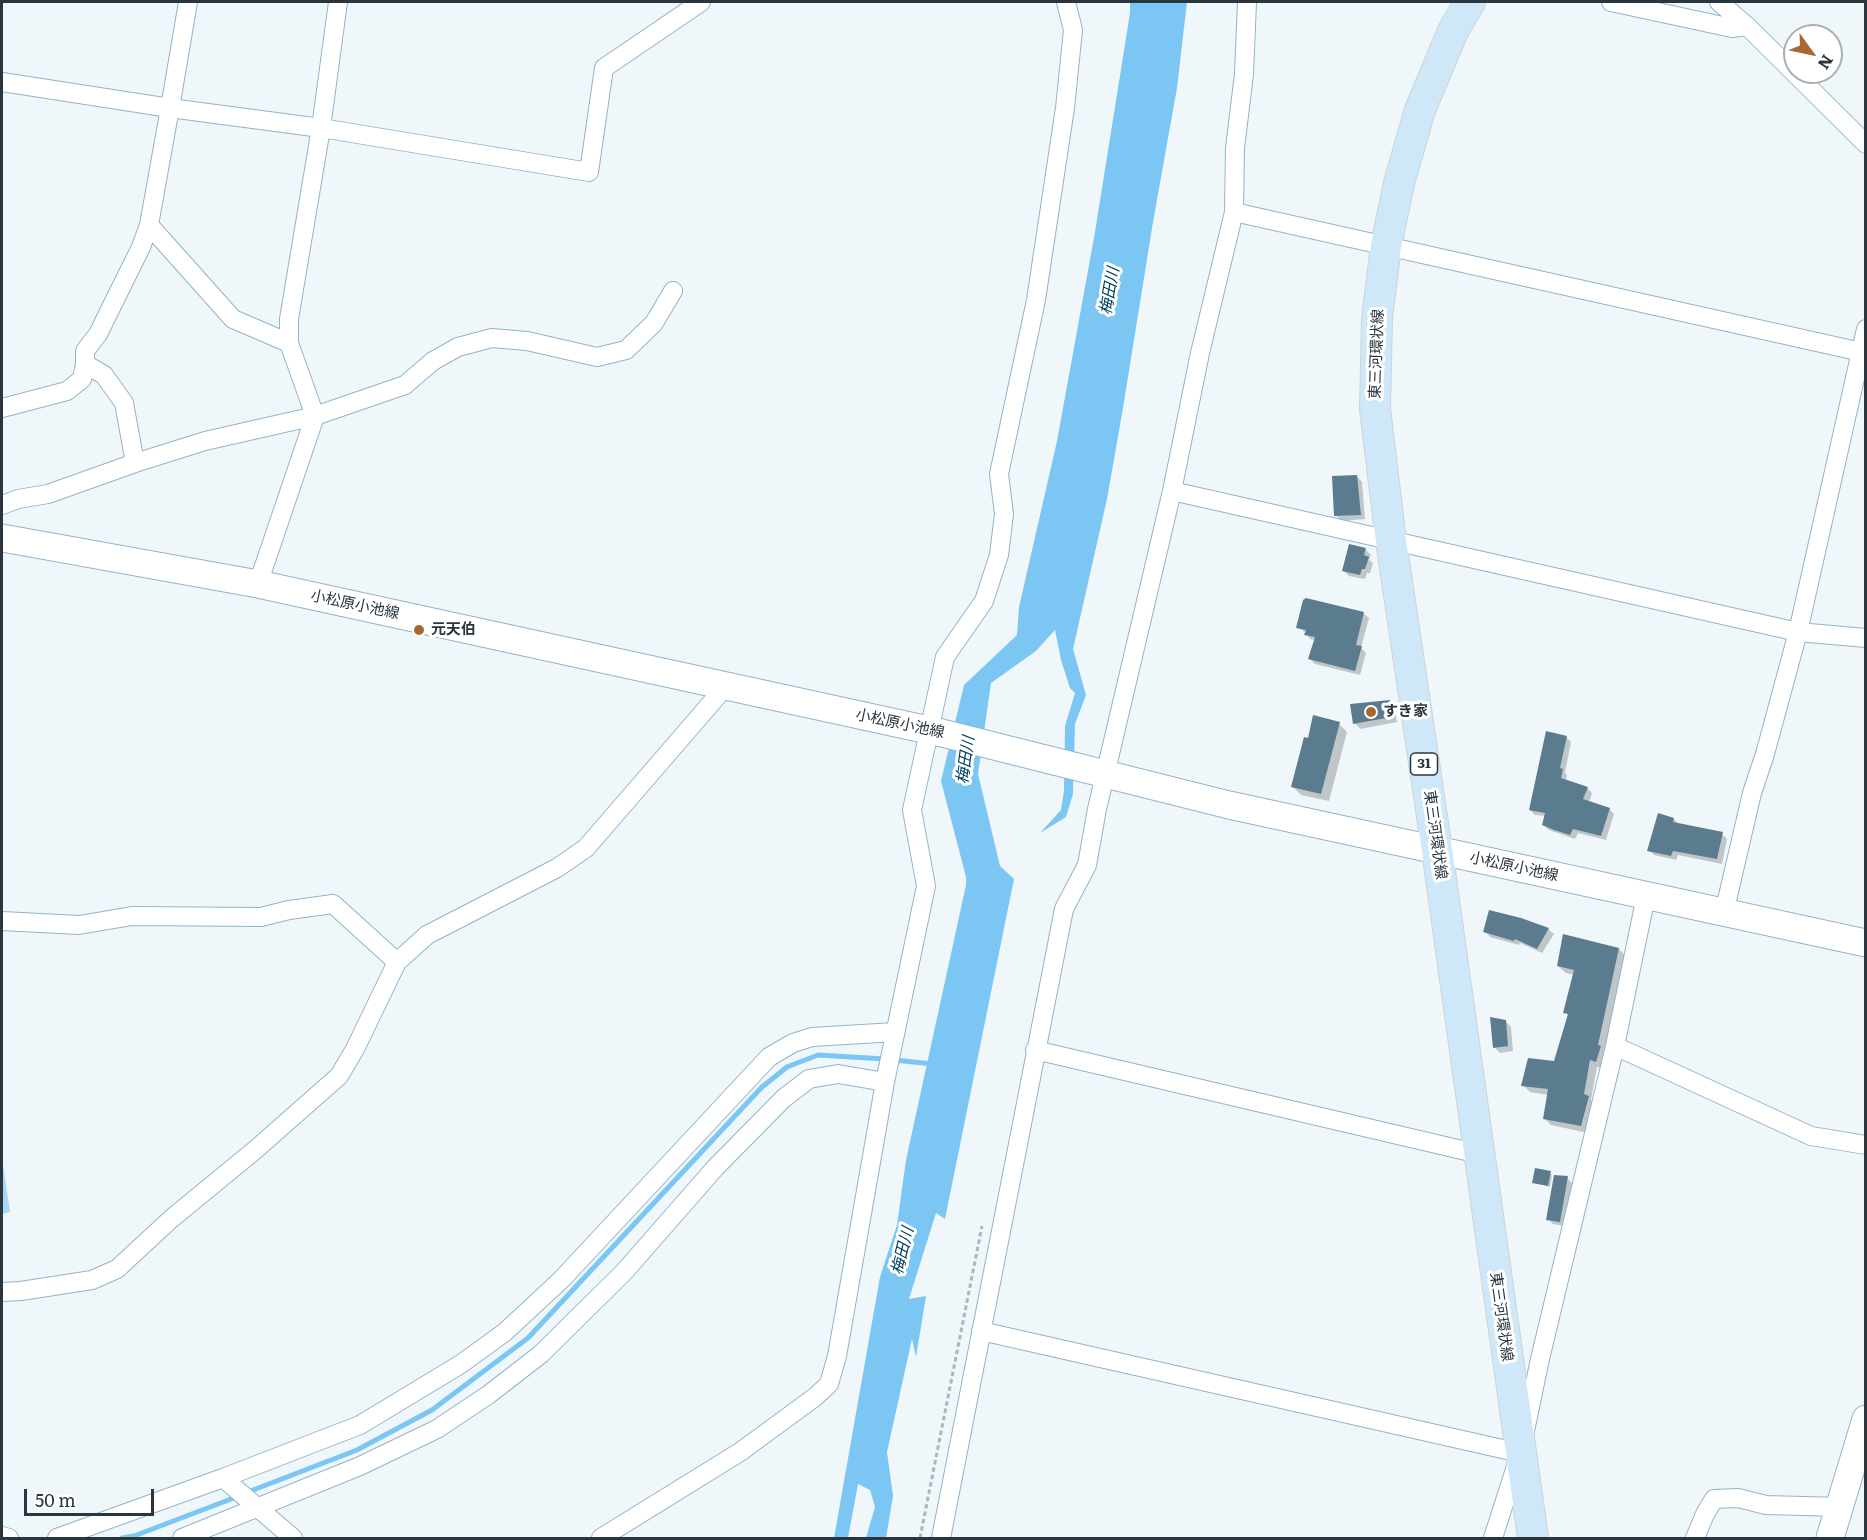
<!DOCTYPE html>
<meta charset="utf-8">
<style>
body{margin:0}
#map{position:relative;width:1867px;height:1540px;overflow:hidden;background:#f0f7fb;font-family:Literata,serif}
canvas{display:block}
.frame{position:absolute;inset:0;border:3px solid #29363f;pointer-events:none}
.north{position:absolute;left:1783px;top:24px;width:60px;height:60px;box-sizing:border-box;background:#fff;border:2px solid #a9afb2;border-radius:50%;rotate:123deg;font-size:16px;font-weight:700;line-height:24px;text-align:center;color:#29363f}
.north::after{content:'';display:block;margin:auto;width:21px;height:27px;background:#a96733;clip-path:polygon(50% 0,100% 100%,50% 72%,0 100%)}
.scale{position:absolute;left:24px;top:1489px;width:130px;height:27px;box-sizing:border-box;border:3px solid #29363f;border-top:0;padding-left:8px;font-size:18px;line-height:21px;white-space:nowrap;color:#29363f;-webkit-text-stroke:4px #fff;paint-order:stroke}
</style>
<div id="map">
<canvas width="1867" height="1540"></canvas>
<div class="frame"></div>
<div class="north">N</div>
<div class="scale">50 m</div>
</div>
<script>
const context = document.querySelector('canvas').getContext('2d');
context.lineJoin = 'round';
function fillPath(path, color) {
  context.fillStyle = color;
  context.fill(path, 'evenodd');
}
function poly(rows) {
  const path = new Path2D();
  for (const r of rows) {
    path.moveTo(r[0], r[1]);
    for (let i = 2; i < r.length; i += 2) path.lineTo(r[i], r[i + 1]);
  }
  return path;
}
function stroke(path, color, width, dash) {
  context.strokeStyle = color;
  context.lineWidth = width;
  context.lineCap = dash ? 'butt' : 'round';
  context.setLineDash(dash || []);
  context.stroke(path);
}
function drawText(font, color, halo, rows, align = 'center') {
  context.font = font + ' Literata,"Noto Sans JP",serif';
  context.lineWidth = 6;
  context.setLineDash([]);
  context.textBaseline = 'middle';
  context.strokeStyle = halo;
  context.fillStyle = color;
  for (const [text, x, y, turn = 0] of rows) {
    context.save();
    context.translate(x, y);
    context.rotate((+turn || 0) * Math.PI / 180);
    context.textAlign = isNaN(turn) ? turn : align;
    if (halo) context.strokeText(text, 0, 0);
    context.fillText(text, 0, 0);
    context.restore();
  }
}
fillPath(poly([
 [2,1158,10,1212,2,1214]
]), '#a7d8f7');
fillPath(poly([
 [1130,2,1187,2,1177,88,1153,222,1123,408,1107,499,1073,649,1086,695,1075,724,1073,794,1066,817,1040,833,1061,810,1064,791,1065,726,1075,693,1070,688,1061,660,1055,630,1036,651,991,683,978,774,1000,866,1014,879,945,1219,936,1213,909,1299,926,1296,916,1357,912,1339,887,1452,893,1496,886,1538,866,1538,875,1507,870,1490,858,1484,848,1538,834,1538,880,1277,897,1225,906,1160,966,885,966,877,941,781,964,685,1017,635,1019,607,1057,441,1095,232,1130,13]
]), '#7bc6f3');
fillPath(poly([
 [1357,476,1362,482,1365,519,1341,521,1336,515],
 [1350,546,1366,550,1371,555,1369,560,1373,563,1370,573,1367,573,1365,579,1349,576,1344,571],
 [1307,599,1364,614,1369,618,1361,648,1366,653,1360,675,1315,664,1310,659,1315,640,1310,639,1306,633,1298,627],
 [1389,701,1394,706,1397,722,1360,729,1355,723],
 [1339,724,1347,732,1329,801,1301,795,1293,787,1309,740],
 [1566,737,1571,742,1565,773,1567,775,1566,781,1587,788,1592,793,1589,802,1609,809,1614,814,1606,840,1578,833,1575,839,1549,830,1544,825,1546,816,1535,815,1530,810],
 [1674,819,1679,825,1722,834,1727,839,1722,864,1678,855,1676,860,1654,855,1649,850],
 [1490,911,1548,929,1554,934,1542,953,1520,943,1519,945,1490,937,1485,931],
 [1619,949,1626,956,1603,1068,1597,1067,1591,1100,1595,1104,1588,1133,1551,1125,1544,1118,1549,1095,1530,1092,1523,1085,1555,1063,1569,1016,1565,1012,1574,975,1566,973,1558,966],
 [1505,1021,1511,1027,1513,1051,1500,1053,1494,1047],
 [1550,1173,1552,1175,1550,1187,1534,1182],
 [1567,1178,1572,1183,1565,1226,1553,1224,1548,1219]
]), '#0003');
stroke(poly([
 [894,1060,933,1064],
 [248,1492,357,1450,432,1410,528,1338,762,1087,787,1067,818,1055,885,1059],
 [122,1538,134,1536,239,1496]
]), '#7bc6f3', 5);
fillPath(poly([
 [1357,475,1361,515,1334,516,1332,476],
 [1349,544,1366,548,1364,555,1369,557,1365,569,1362,569,1360,575,1342,571],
 [1306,598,1364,612,1356,645,1362,646,1355,671,1308,659,1315,637,1304,635,1306,630,1296,628,1303,600],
 [1390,700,1392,717,1353,724,1350,704],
 [1313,715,1340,722,1321,794,1291,787,1304,737,1308,738],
 [1546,731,1567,736,1560,768,1563,769,1561,778,1588,787,1583,799,1610,808,1601,836,1573,829,1570,835,1554,830,1542,825,1545,813,1529,810],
 [1658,813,1674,818,1673,822,1723,832,1717,859,1673,851,1671,856,1647,851],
 [1489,910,1521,918,1549,928,1537,949,1515,939,1514,941,1483,932],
 [1563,934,1619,948,1598,1045,1601,1046,1596,1062,1590,1060,1584,1094,1589,1096,1581,1126,1543,1119,1548,1089,1521,1086,1528,1058,1554,1061,1568,1014,1563,1013,1574,970,1557,966],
 [1490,1017,1506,1020,1508,1046,1493,1048],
 [1535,1168,1551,1171,1548,1186,1532,1183],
 [1554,1175,1568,1176,1560,1222,1546,1220]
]), '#5b7b8f');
const street = poly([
 [338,2,321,128,589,172,604,68,701,2],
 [1611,2,1732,28,1747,26],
 [1719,2,1747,26,1866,144],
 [2,82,170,108,188,2],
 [1234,212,1866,353],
 [149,225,233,319,289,343],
 [85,364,104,375,124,403,135,463],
 [2,408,67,391,82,379,85,364,85,351,98,334,141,247,149,225,170,108,321,128,289,319,289,343,315,416,258,584],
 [1172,491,1798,632,1866,638],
 [2,505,18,499,48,494,135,463,205,441,315,416,405,385,433,361,458,347,492,338,527,341,597,357,626,350,654,323,673,291],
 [1724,913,1752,793,1765,754,1798,632,1866,329],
 [2,921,79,925,132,916,261,917,289,910,333,904,397,962],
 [1615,1046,1811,1136,1866,1145],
 [1035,1050,1479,1154],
 [2,1292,21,1291,92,1280,117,1269,171,1219,255,1150,339,1076,355,1049,397,962,427,935,557,868,586,848,726,686],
 [981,1331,1520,1453],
 [1525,1431,1540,1359,1615,1046,1646,896],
 [223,1478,293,1538],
 [2,1536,9,1538],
 [57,1538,223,1478,360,1425,461,1364,505,1332,561,1280,769,1057,793,1043,812,1037,895,1032],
 [182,1538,360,1466,437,1429,488,1395,541,1354,624,1272,715,1168,784,1098,809,1079,838,1074,885,1082],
 [601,1538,740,1452,815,1397,829,1384,837,1356,885,1082,926,886,912,810,945,657,984,601,999,555,1004,514,999,474,1036,300,1065,108,1073,30,1066,2],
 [941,1538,1064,909,1087,865,1097,809,1172,491,1200,353,1234,212,1235,148,1244,74,1247,2],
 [1493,1538,1518,1460],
 [1695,1538,1705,1514,1714,1499,1738,1498,1766,1505,1840,1507]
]);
const secondary = poly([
 [2,538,258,584,942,733,1229,805,1866,943],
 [1830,1538,1866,1419]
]);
const primary = poly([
 [1470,2,1453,31,1420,110,1399,183,1386,246,1377,318,1375,409,1391,541,1437,850,1533,1538]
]);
stroke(street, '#92b4c9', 20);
stroke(secondary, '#92b4c9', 29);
stroke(primary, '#d0d3d5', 32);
stroke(poly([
 [920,1538,982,1226]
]), '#adb6bc', 3, [4.5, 3]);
stroke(street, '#fff', 18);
stroke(secondary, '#fff', 27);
stroke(primary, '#cee8f9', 30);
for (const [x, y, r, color] of [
 [419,630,6,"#a96733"],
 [1371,712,6,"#a96733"]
]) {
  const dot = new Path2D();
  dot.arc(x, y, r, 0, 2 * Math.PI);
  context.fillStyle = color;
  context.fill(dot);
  stroke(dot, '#fff', 2);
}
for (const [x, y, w] of [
 [1424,764,27]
]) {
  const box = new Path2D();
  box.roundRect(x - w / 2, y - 11, w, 22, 4.5);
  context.fillStyle = '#fff';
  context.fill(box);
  stroke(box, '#29363f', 1.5);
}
drawText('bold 14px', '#29363f', null, [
 ["31",1424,764]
]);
drawText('15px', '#29363f', '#fff', [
 ["東三河環状線",1377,354,-88],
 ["小松原小池線",355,605,12],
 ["小松原小池線",900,724,12],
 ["東三河環状線",1435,835,82],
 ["小松原小池線",1514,867,12],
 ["東三河環状線",1501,1317,82]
]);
drawText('bold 15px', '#29363f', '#fff', [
 ["元天伯",431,630],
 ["すき家",1383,712]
], 'left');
drawText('italic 16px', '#00405e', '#fff', [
 ["梅田川",1110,291,-80],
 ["梅田川",966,760,-82],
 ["梅田川",903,1251,-76]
]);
</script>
